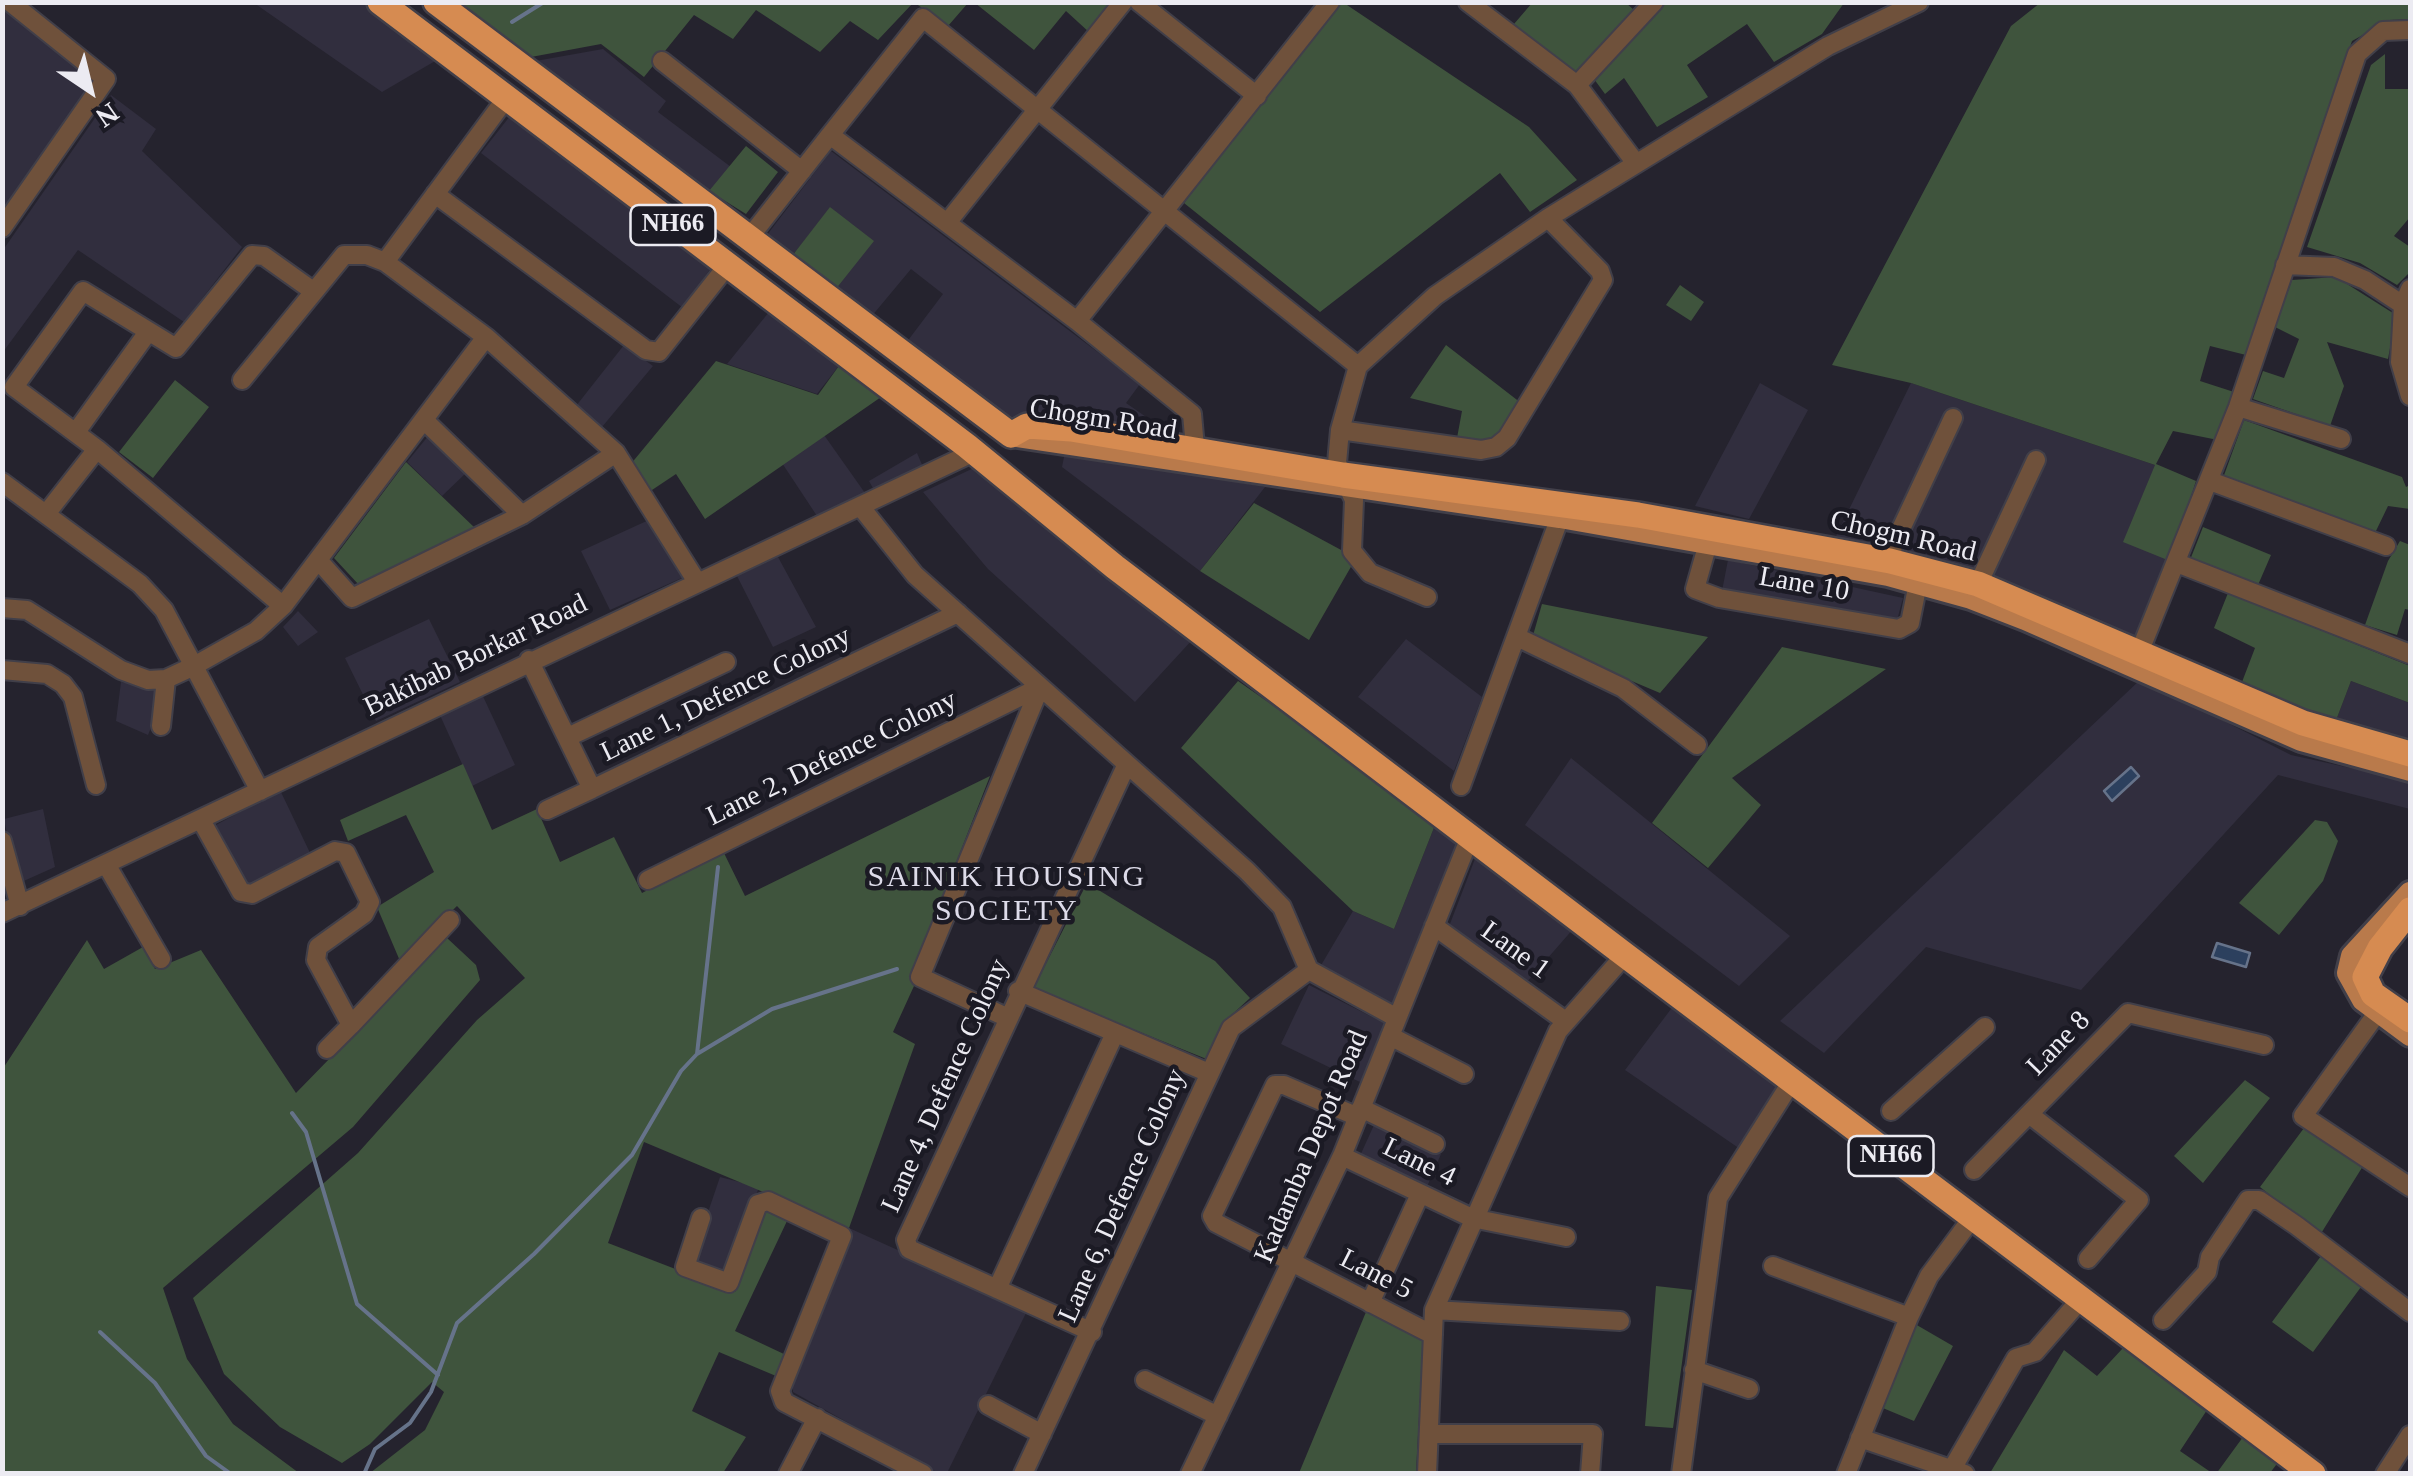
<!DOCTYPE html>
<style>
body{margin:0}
#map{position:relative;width:2413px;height:1476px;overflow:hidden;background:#25232e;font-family:Georgia,serif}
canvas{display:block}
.frame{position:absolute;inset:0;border:5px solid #ecebf2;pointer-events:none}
.north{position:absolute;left:40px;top:40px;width:100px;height:100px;-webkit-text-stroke:8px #1b1a24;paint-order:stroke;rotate:145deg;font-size:28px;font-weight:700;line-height:40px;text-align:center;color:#ecebf2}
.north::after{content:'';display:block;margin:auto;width:35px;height:45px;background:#ecebf2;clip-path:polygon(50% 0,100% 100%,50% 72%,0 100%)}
</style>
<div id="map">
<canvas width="2413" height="1476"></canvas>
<div class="frame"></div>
<div class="north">N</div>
</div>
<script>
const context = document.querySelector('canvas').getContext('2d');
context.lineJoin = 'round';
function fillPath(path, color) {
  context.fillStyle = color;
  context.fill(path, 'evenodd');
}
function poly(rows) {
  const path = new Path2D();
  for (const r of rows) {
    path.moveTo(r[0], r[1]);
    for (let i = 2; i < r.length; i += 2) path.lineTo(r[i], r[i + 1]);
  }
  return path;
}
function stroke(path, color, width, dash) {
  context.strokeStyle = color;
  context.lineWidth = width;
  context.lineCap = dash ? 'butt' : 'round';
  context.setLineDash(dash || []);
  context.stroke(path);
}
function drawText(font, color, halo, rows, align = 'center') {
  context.font = font + ' Georgia,serif';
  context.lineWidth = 9;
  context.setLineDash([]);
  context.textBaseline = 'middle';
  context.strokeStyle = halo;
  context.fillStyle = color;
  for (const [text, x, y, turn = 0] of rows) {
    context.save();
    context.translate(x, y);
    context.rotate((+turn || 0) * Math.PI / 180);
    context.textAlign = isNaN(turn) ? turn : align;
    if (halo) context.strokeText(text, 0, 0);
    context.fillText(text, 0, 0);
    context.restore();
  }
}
fillPath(poly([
 [254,3,367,3,442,57,382,92],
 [3,9,93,81,3,211],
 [603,49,666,101,658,112,731,167,709,193,530,62],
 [111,95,156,129,142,151,242,247,184,322,78,250,3,352,3,250],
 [510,116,711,268,683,308,481,153],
 [831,151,1140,384,1126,403,1152,421,1149,428,1012,417,975,394,906,343,943,294,911,269,871,317,835,290,831,207,792,256,767,235],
 [769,312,841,363,817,394,727,364],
 [624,345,653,366,602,427,576,406],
 [1760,383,1808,410,1749,519,1695,506],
 [1911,383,2155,465,2170,561,2138,637,1989,578,1836,536],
 [429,435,466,473,442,496,407,462],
 [824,435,865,493,817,516,782,463],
 [1065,452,1265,487,1200,571,1062,467],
 [917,453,923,467,874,490,869,481],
 [978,466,1193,639,1135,702,988,569,923,492],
 [651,519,684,577,610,610,581,551],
 [778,557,816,627,773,647,737,576],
 [1728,560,1903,598,1896,624,1722,591],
 [298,611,318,632,298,646,283,627],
 [429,619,460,682,376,721,345,658],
 [1406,639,1482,697,1454,771,1358,697],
 [2141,679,2291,755,2410,781,2410,809,2278,775,2081,990,1926,947,1824,1053,1780,1021],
 [2351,681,2410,703,2410,745,2335,723],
 [121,682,166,690,148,735,116,721],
 [481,692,515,765,472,786,439,713],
 [1571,758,1790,936,1739,986,1525,825],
 [280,790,312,857,248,887,216,825],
 [43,809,55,867,17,884,4,819],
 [1437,820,1463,840,1393,1007,1320,967,1353,911,1394,929],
 [1478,851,1574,928,1526,983,1448,929],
 [1309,985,1386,1024,1362,1083,1281,1044],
 [1674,1005,1785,1092,1743,1151,1625,1070],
 [1374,1125,1441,1154,1426,1189,1359,1158],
 [720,1177,759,1187,726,1277,690,1265],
 [849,1228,1028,1309,947,1473,938,1473,793,1392,793,1376]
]), '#312e3e');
fillPath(poly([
 [460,3,913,3,878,40,850,21,820,52,756,10,733,39,694,15,644,77,601,44,531,57],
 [915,3,968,3,948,26],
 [975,3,1117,3,1090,33,1066,11,1034,50],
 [1338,3,1344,3,1529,127,1577,180,1530,212,1500,173,1320,312,1184,203],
 [1532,3,1626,3,1634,10,1576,74,1514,24],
 [1664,3,1844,3,1822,34,1774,62,1747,24,1687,65,1708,97,1657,127,1624,78,1605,94,1594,79],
 [2040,3,2410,3,2410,19,2390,20,2352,41,2246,355,2210,346,2200,381,2234,392,2218,440,2173,431,2156,464,2196,481,2170,561,2123,542,2155,465,1911,383,1832,365,2011,26],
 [2385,54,2385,89,2410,89,2410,217,2394,236,2410,247,2410,272,2397,285,2360,263,2307,247,2371,65],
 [746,146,778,172,746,214,709,191],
 [830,207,874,241,835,290,792,256],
 [2336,277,2396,315,2388,359,2327,342,2344,386,2330,426,2253,399,2263,371,2284,378,2299,339,2275,327,2292,280],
 [1680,285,1704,302,1691,321,1666,305],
 [1446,345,1521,403,1497,436,1480,443,1457,438,1462,411,1410,398],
 [716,361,818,395,841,363,884,395,705,519,676,474,649,492,630,465],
 [175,380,209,407,153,478,119,452],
 [2244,420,2402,477,2406,487,2410,485,2410,509,2388,506,2375,533,2223,478],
 [406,462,475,528,359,585,334,558],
 [1254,503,1356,558,1309,640,1200,571],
 [2203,527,2271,555,2258,585,2190,560],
 [2400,541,2410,545,2410,610,2405,609,2397,635,2365,625,2388,561],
 [2228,593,2410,666,2410,703,2351,681,2335,723,2242,682,2255,648,2214,628],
 [1542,604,1708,637,1660,693,1532,639],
 [1782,647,1886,669,1732,778,1761,805,1708,868,1652,823],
 [1238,681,1437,820,1394,929,1353,911,1181,748],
 [463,764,492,830,537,809,560,862,614,837,642,893,723,851,745,896,990,776,911,978,914,986,893,1032,915,1044,849,1228,644,1142,608,1243,735,1292,765,1211,787,1221,735,1331,786,1355,776,1376,719,1352,692,1411,746,1437,723,1473,370,1473,425,1430,444,1392,432,1382,370,1444,342,1463,280,1427,224,1374,193,1298,358,1153,477,1020,525,978,457,906,400,961,377,907,434,872,406,815,348,841,340,820],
 [2315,820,2327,822,2338,841,2323,881,2279,935,2239,903],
 [1087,883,1215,961,1250,998,1225,1021,1209,1060,1033,989],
 [447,938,476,965,480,980,353,1127,163,1288,187,1359,233,1424,299,1473,3,1473,2,1070,87,940,104,969,143,947,155,969,201,950,296,1093],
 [2245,1080,2270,1098,2203,1183,2174,1156],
 [2304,1128,2363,1166,2320,1235,2260,1187],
 [2321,1256,2361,1287,2313,1352,2272,1322],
 [1656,1286,1692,1290,1673,1428,1645,1426],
 [1366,1312,1423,1341,1416,1473,1299,1473],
 [1915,1324,1953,1346,1914,1421,1878,1406],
 [2123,1348,2207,1410,2180,1451,2212,1473,1990,1473,2064,1350,2097,1376],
 [2243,1437,2279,1461,2270,1473,2216,1474]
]), '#3f543d');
const water = poly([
 [2131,767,2139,776,2112,801,2104,791,2131,767],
 [2217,943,2250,953,2246,967,2212,957,2217,943]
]);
fillPath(water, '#2c405e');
stroke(water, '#66738a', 2.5);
stroke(poly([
 [512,22,544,2],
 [697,1054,718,867],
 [292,1113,306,1132,357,1304,438,1375],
 [100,1332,155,1383,206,1456,231,1474],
 [364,1474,375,1449,410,1423,431,1392,457,1323,534,1254,632,1155,681,1071,697,1054,772,1009,897,969]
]), '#66738a', 4);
const minor = poly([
 [1139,2,1257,96],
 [1468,2,1577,85,1635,162],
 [662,61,802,171],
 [1577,85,1654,2],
 [830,135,923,18,1358,366],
 [435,194,646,350,659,352,727,266],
 [947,223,1123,2],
 [2,228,106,79,10,2],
 [749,238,830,135,1077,321,1192,414,1196,459],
 [385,262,507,97],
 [2285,265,2334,267,2365,280,2403,305],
 [2410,289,2403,305,2400,362,2410,396],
 [1077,321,1330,2],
 [242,380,344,255,367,255,385,262,486,337,616,453,697,582],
 [2238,407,2341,439],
 [424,420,522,515],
 [1340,430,1481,450,1496,447,1507,438,1603,280,1600,271,1548,218],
 [76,432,148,332],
 [2210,481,2386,546],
 [2,482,140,584,164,610,260,791],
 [860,506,915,575,1247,871,1282,907,1309,970,1397,1018],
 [46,514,97,449],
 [1708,543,1695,589,1719,598,1899,629,1910,623,1918,583],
 [319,561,352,598,522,515,616,453],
 [2177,563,2410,654],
 [1889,569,1893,546,1953,418],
 [1974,593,2036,460],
 [1427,597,1370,573,1352,551,1354,500,1337,463,1340,430,1358,366,1435,296,1548,218,1828,46,1919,2],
 [283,606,97,449,14,387,83,291,176,348,252,255,264,256,313,291],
 [2,608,27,610,121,670,148,680,166,679,192,667,256,631,283,606,486,337],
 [1519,638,1623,688,1697,745],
 [529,660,592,789,958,613],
 [2135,663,2238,407,2357,54,2383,31,2410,30],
 [2,670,47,674,63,684,73,697,96,785],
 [161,726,166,679],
 [568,737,726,662],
 [1461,786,1560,517],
 [547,810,592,789],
 [201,820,241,892,252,894,335,851,346,853,370,902,364,914,318,947,316,960,351,1025,450,920],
 [2,841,20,906],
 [106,864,161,959],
 [648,880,1040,687],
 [2,913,974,452],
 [1434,926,1564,1020],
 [1018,991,1209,1073],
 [2385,1002,2303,1116,2410,1187],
 [1006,1017,920,977,1040,687],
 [1390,1036,1464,1074],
 [327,1049,351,1025],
 [1361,1108,1435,1144],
 [1891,1111,1985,1027],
 [2029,1114,2139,1200,2088,1259],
 [1358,1117,1284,1085,1275,1085,1212,1216,1216,1223,1433,1335],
 [1342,1156,1472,1218,1566,1237],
 [1974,1170,2128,1013,2264,1045],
 [701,1218,685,1267,729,1283,758,1204,768,1201,842,1236,780,1391,784,1402,923,1474],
 [1773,1266,1909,1317,1846,1474],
 [997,1289,1115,1033],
 [1370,1303,1420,1194],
 [1434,1310,1620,1321],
 [1909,1317,1929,1276,1973,1217],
 [2163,1320,2207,1272,2210,1257,2248,1200,2259,1200,2297,1226,2410,1312],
 [1092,1332,909,1249,906,1240,1126,766],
 [1694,1370,1749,1389],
 [1145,1380,1218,1416],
 [988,1405,1042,1434],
 [1429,1434,1593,1434,1590,1474],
 [1860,1438,1965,1474],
 [1952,1469,2016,1358,2035,1352,2081,1299],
 [788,1474,817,1418],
 [1023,1474,1231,1028,1309,970],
 [1190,1474,1342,1156,1470,837],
 [1427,1474,1434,1310,1558,1031,1625,955],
 [1681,1474,1718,1198,1792,1081],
 [2385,1474,2410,1435]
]);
const major = poly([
 [1011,435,1560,517,1888,575,1971,598,2025,619,2301,740,2410,770],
 [2410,893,2352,956,2348,973,2363,1000,2410,1035]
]);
const highway = poly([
 [380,2,967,446,1115,567,1625,955,2313,1474],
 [436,2,1011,435,1027,426,1071,429,1343,475,1638,515,1890,561,1978,584,2303,723,2410,754],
 [2410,910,2380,948,2365,977,2373,994,2410,1020]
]);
stroke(minor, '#413f49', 22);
stroke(major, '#413f49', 28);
stroke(highway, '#413f49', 30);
stroke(minor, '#6f513b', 18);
stroke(major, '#b97a4b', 22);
stroke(highway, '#d68b51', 25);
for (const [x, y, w] of [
 [673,225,85],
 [1891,1156,85]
]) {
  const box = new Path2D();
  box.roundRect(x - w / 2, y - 20, w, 40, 8);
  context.fillStyle = '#1b1a24';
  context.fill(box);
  stroke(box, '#ecebf2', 2.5);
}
drawText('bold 25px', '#ecebf2', null, [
 ["NH66",673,225],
 ["NH66",1891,1156]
]);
drawText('28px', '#ecebf2', '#1b1a24', [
 ["Chogm Road",1103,420,9],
 ["Chogm Road",1903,537,13],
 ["Lane 10",1804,585,10],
 ["Bakibab Borkar Road",476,656,-26],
 ["Lane 1, Defence Colony",726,695,-26],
 ["Lane 2, Defence Colony",832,759,-26],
 ["Lane 1",1515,951,36],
 ["Lane 8",2059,1044,-46],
 ["Lane 4, Defence Colony",946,1086,-66],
 ["Kadamba Depot Road",1312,1147,-67],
 ["Lane 4",1419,1163,26],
 ["Lane 6, Defence Colony",1123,1196,-66],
 ["Lane 5",1376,1275,27]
]);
context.letterSpacing = '2.5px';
drawText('30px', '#dddbe9', '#1b1a24', [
 ["SAINIK HOUSING",1007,878],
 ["SOCIETY",1007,912]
]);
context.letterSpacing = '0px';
</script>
